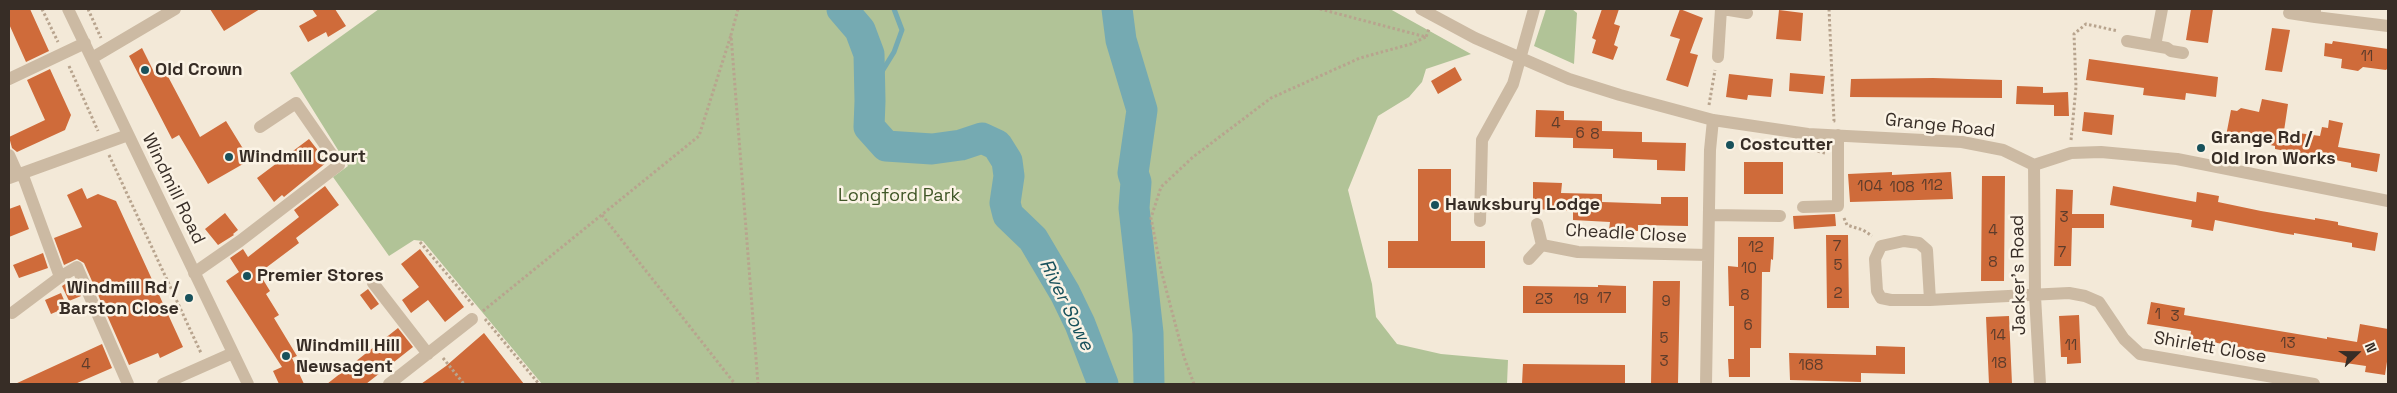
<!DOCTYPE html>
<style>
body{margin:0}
#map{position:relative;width:2397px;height:393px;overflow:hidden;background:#f3e9d8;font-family:"Space Grotesk",sans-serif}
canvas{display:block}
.frame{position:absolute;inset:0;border:10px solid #372d26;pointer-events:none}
.north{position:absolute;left:2332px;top:328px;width:50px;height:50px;-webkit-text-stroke:4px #fbf3e5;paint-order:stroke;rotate:68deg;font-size:14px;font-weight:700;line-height:20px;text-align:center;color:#372d26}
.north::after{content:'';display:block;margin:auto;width:18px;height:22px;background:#372d26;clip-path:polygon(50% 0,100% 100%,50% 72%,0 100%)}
</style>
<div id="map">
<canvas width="2397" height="393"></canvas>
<div class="frame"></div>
<div class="north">N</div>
</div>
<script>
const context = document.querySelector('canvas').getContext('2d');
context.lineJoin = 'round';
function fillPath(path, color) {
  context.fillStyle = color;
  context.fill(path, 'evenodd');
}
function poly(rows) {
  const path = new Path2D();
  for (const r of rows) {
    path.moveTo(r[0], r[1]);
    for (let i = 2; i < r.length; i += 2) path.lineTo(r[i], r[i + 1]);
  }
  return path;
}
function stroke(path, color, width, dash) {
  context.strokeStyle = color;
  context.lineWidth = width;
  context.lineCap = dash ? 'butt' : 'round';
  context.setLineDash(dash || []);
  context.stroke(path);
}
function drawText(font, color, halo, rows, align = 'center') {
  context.font = font + ' "Space Grotesk",sans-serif';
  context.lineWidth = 5;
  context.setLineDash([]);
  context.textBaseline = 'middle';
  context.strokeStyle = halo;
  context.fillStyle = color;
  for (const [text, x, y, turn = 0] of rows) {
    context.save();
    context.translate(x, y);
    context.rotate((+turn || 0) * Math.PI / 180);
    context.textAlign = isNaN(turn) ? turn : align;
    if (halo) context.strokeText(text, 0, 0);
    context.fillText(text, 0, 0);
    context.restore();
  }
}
fillPath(poly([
 [379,9,1390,9,1471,54,1426,69,1422,82,1409,97,1378,116,1348,190,1372,284,1376,317,1397,344,1441,354,1508,360,1507,384,542,384,423,241,414,240,389,256,333,177,348,166,290,73],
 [1546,9,1572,9,1577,13,1574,64,1534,46]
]), '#b1c397');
stroke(poly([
 [870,91,894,52,902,30,894,9]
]), '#75aab2', 5);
stroke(poly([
 [842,9,860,30,869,54,870,101,869,127,886,146,932,149,961,145,982,138,997,145,1007,161,1009,176,1005,203,1008,215,1033,239,1065,293,1080,324,1103,384],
 [1117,9,1121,40,1142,110,1133,173,1136,182,1134,208,1148,333,1149,384]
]), '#75aab2', 31);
fillPath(poly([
 [9,9,30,9,49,51,26,62,9,24],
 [210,9,260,9,224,31],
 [312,9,335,9,346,26,328,37,326,32,308,42,299,26,317,16],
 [1602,9,1619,9,1614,24,1620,26,1614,45,1618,47,1613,60,1592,53,1596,40,1592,38],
 [1680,9,1703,18,1690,53,1698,55,1688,87,1666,80,1680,39,1670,36],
 [2191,9,2213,9,2208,43,2186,40],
 [1779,10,1803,13,1801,41,1776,39],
 [2272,28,2290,30,2282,72,2265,70],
 [2333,41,2388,49,2388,68,2386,70,2363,67,2358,71,2341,68,2342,59,2324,56,2325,43,2332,44],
 [142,48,155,74,164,69,200,137,226,121,250,160,208,184,179,135,172,139,129,56],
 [2089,59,2218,77,2216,97,2186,93,2185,100,2160,97,2143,95,2144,88,2086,80],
 [1455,67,1462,80,1438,94,1431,81],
 [50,69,71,115,65,130,17,152,12,148,9,137,45,120,27,80],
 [1790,73,1825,76,1823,94,1789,91],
 [1729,74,1773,79,1771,97,1748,95,1747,100,1726,97],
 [1933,78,2002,80,2002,98,1850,97,1851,79],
 [2017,86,2043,87,2043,93,2068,92,2069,116,2054,116,2054,105,2016,104],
 [2262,99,2288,104,2284,131,2320,136,2322,127,2328,128,2329,120,2343,123,2338,147,2380,154,2377,172,2351,167,2351,163,2275,149,2275,146,2226,136,2231,110,2237,111,2241,108,2259,112],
 [1536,110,1564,111,1564,120,1602,121,1602,131,1642,132,1642,142,1686,143,1685,171,1657,170,1657,160,1613,158,1613,149,1573,148,1573,138,1535,137],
 [2084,112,2114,115,2112,135,2082,131],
 [309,139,327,162,284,197,282,195,274,202,257,178],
 [1744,162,1783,162,1783,194,1744,194],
 [1418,169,1451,169,1451,241,1485,241,1485,268,1388,268,1388,241,1418,241],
 [1892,172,1892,175,1951,172,1953,199,1850,202,1848,174],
 [1982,176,2005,176,2004,281,1981,281],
 [1533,182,1562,183,1561,193,1602,194,1602,202,1661,204,1661,197,1688,197,1688,226,1638,225,1638,231,1609,230,1610,222,1573,220,1573,211,1533,209],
 [325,186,339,205,296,238,299,243,259,273,270,291,266,294,279,315,274,318,297,356,292,358,304,384,279,384,273,371,282,367,226,281,239,272,230,258,243,249,248,257,299,217,294,210],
 [2113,186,2196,202,2197,192,2219,196,2218,202,2261,211,2315,220,2315,218,2338,222,2338,225,2378,233,2375,251,2352,247,2352,243,2294,233,2294,235,2282,233,2215,220,2213,231,2191,227,2192,220,2110,205],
 [82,188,87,199,98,194,116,201,183,347,160,358,158,353,129,365,84,263,77,259,64,265,54,238,82,227,67,195],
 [2056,189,2073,190,2072,214,2104,214,2104,228,2072,228,2071,266,2054,266],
 [20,205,29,229,9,237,9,209],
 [225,213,238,230,233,234,234,235,218,245,205,229],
 [1835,214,1836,226,1794,229,1793,216],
 [1826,235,1848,235,1849,308,1827,308],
 [1738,237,1774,237,1773,260,1771,259,1770,272,1762,272,1761,348,1750,348,1750,377,1729,377,1728,359,1734,359,1734,306,1729,306,1728,266,1738,267],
 [420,249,464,307,445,322,428,300,411,313,402,300,419,287,401,264],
 [43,253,48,268,19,278,13,265],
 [73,279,81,296,69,301,62,286],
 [1653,281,1680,281,1678,384,1651,384],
 [1598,285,1626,286,1626,313,1523,313,1523,286,1598,287],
 [368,289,379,304,371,310,360,295],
 [61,293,67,307,51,314,45,300],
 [2151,302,2185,308,2184,315,2327,339,2327,337,2357,342,2360,324,2388,329,2388,355,2385,375,2365,372,2366,366,2250,349,2190,338,2191,331,2147,324],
 [2079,315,2081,363,2067,364,2067,357,2061,357,2059,316],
 [2009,316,2012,384,1989,384,1986,317],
 [398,328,413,347,366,384,327,384],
 [484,333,524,384,421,384,446,366],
 [102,344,112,368,75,384,15,384],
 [1876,346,1905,347,1905,374,1861,373,1861,382,1790,380,1789,353,1876,355],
 [1523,364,1625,365,1625,384,1522,384]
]), '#cf6b3a');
stroke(poly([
 [42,9,58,42],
 [88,9,101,38],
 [738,9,731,35,758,384],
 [1320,9,1426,37,1429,29],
 [1829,9,1834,121,1832,121],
 [69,66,98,131],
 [1709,105,1715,70],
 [2071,140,2076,87,2074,34,2086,24,2118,31],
 [1808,149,1825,153],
 [109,155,201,353],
 [602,215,735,384],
 [1844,218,1847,225,1863,230,1872,236],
 [420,242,473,305],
 [483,311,699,136,731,35],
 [485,319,539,384],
 [443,358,464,384],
 [1194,384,1184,357,1161,270,1151,218,1161,187,1193,157,1271,98,1360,58,1411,44,1426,37]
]), '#b8a48e', 3, [2.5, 2.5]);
stroke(poly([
 [68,9,248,384],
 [1421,9,1475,38,1569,79,1620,95,1713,120,1808,134,1962,142,2003,150,2034,165,2071,153,2101,152,2177,159,2388,201],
 [1723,9,1747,13],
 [2315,9,2315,17,2388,26],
 [2289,13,2315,17],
 [2127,41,2167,48,2171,51,2183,53],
 [2155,46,2162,9],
 [1718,57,1721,9],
 [92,58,175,9],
 [9,79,85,43],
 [9,155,18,175],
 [2034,165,2035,296,2040,384],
 [9,178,128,135],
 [1803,207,1838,206,1838,135],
 [1709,215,1780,216],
 [1480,221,1482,140,1513,84,1534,9],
 [1542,245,1578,252,1708,255],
 [1529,259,1542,245,1537,224],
 [194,273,240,241,339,165,296,103,260,127],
 [60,277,77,267,128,384],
 [373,283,428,354],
 [1930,300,1927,250,1919,243,1904,241,1881,246,1875,259,1877,291,1881,298,1891,300,1930,300,1948,299,2069,293,2085,296,2099,302,2124,339,2140,354,2314,384],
 [12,313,60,277,22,173],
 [163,384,233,353],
 [389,384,472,319],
 [1706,384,1710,150,1713,120]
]), '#ccbaa3', 12);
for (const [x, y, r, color] of [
 [145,70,5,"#18515b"],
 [1730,145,5,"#18515b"],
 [2201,148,5,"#18515b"],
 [229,157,5,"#18515b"],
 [1435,205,5,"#18515b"],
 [247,276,5,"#18515b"],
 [189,298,5,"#18515b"],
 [286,356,5,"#18515b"]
]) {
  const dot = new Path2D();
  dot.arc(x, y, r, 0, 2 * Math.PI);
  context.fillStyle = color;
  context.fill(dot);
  stroke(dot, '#fbf3e5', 2);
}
drawText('15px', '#5d3c2b', null, [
 ["11",2367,57],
 ["4",1556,124],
 ["6",1580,134],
 ["8",1595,135],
 ["112",1932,186],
 ["104",1870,187],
 ["108",1902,188],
 ["3",2064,218],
 ["4",1993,231],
 ["7",1837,247],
 ["12",1756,248],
 ["7",2062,253],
 ["8",1993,263],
 ["5",1838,266],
 ["10",1749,269],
 ["2",1838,294],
 ["8",1745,296],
 ["17",1604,299],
 ["23",1544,300],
 ["19",1581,300],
 ["9",1666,302],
 ["1",2158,315],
 ["3",2175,317],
 ["6",1748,326],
 ["14",1998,336],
 ["5",1664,339],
 ["13",2288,344],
 ["11",2071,346],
 ["3",1664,362],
 ["18",1999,364],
 ["4",86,365],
 ["168",1811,366]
]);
drawText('bold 18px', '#372d26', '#fbf3e5', [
 ["Old Crown",155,70],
 ["Grange Rd /",2211,138],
 ["Old Iron Works",2211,159],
 ["Costcutter",1740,145],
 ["Windmill Court",239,157],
 ["Hawksbury Lodge",1445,205],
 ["Premier Stores",257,276],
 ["Windmill Rd /",179,288,"right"],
 ["Barston Close",179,309,"right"],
 ["Windmill Hill",296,346],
 ["Newsagent",296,367]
], 'left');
drawText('18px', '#372d26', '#fbf3e5', [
 ["Grange Road",1940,126,6],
 ["Windmill Road",173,189,64],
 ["Cheadle Close",1626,234,3],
 ["Jacker's Road",2019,275,-91],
 ["Shirlett Close",2210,348,10]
]);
drawText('18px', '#415728', '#fbf3e5', [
 ["Longford Park",899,196]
]);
drawText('italic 19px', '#18515b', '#fbf3e5', [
 ["River Sowe",1066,305,64]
]);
</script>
